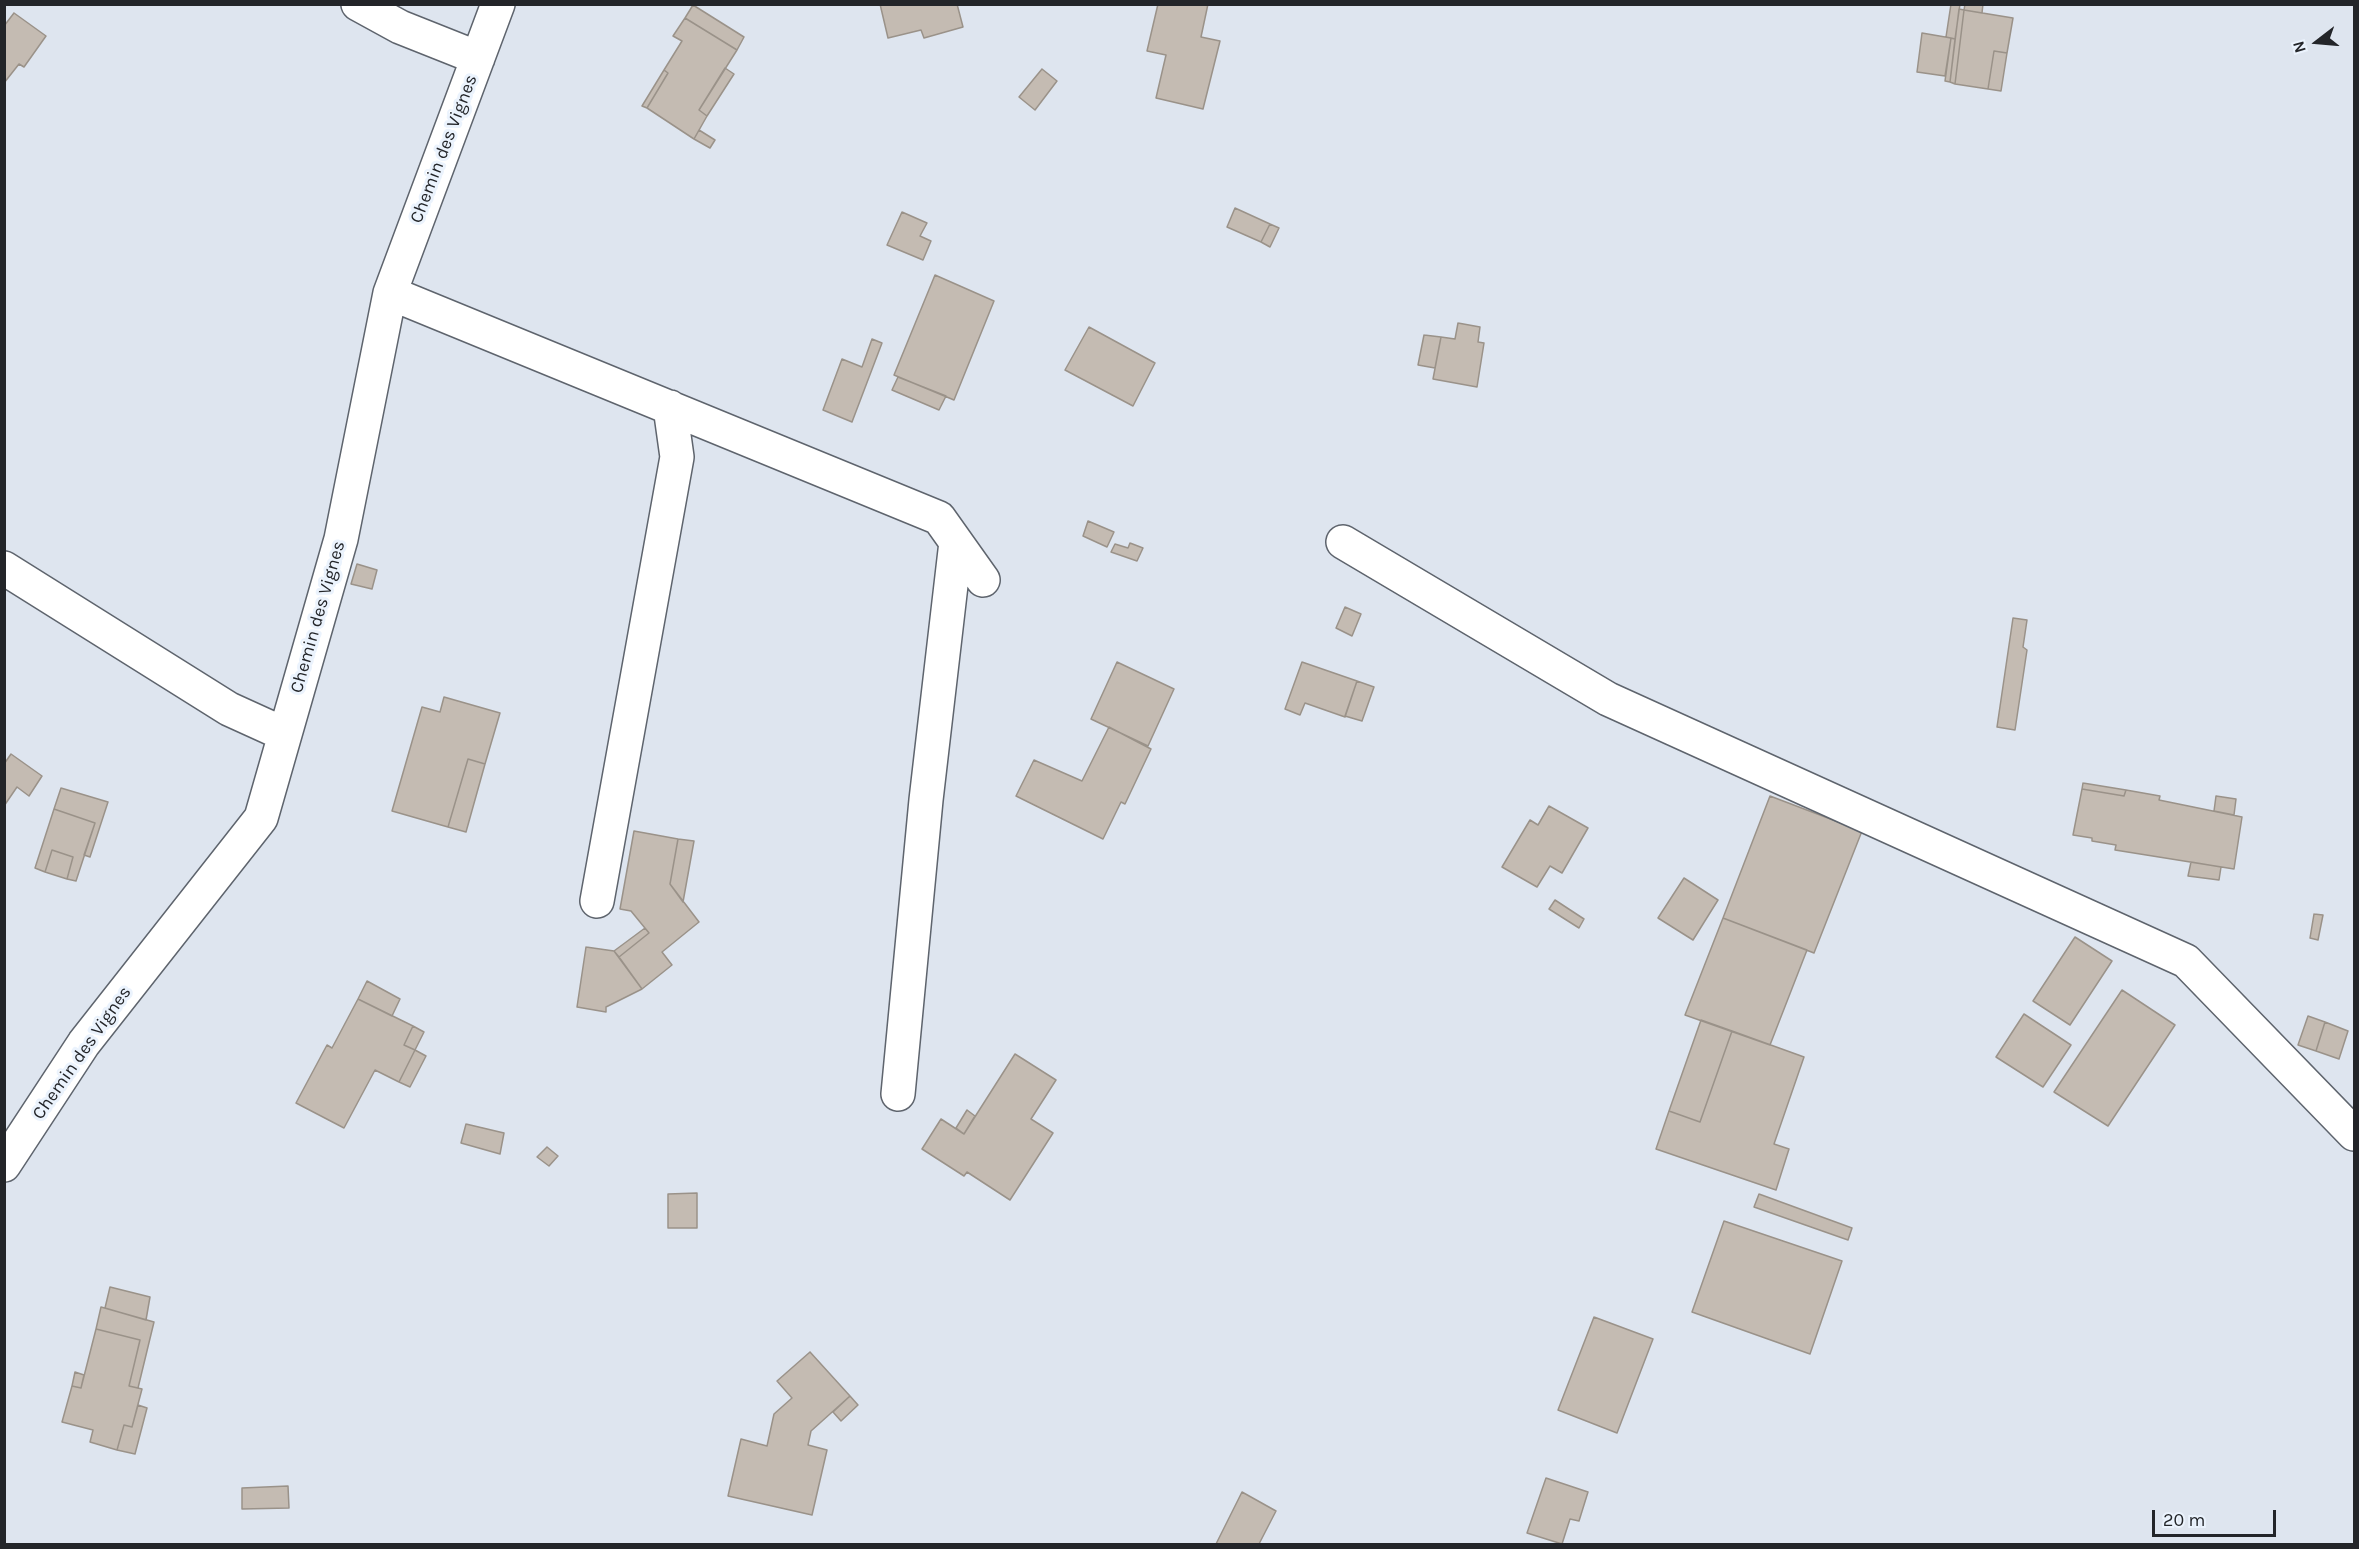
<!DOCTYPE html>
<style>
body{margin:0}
#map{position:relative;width:2359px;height:1549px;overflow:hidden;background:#dee5ef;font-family:Karla,sans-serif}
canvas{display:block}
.frame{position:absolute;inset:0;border:6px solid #232529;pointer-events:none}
.north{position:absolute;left:2287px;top:12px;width:60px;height:60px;-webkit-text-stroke:4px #ebf3fd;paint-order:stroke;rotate:254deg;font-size:16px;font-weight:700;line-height:24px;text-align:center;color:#232529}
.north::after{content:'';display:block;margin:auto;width:21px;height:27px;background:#232529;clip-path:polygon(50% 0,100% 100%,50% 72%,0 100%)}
.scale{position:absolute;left:2152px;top:1510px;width:124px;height:27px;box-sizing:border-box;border:3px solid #232529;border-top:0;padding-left:8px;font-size:18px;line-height:21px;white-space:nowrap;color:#232529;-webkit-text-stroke:4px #ebf3fd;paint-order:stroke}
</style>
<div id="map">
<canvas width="2359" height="1549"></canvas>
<div class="frame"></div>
<div class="north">N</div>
<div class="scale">20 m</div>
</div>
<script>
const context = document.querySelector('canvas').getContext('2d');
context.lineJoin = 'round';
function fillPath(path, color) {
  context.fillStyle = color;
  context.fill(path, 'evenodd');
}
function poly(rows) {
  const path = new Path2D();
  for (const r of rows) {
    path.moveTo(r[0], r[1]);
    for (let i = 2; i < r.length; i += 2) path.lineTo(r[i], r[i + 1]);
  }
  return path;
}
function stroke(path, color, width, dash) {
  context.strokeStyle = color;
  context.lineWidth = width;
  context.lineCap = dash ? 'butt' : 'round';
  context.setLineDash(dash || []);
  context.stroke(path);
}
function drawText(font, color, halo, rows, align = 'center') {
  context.font = font + ' Karla,sans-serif';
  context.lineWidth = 6;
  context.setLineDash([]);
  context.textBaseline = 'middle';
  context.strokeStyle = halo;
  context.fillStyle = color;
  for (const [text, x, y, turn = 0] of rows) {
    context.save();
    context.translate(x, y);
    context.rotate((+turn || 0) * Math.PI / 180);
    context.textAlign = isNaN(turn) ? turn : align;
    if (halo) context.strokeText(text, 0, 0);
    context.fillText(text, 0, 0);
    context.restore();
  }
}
const building = poly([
 [880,4,957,4,963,27,924,38,921,30,888,38,880,4],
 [1158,4,1208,4,1201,37,1220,41,1203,109,1156,98,1166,55,1147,51,1158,4],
 [1951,4,1960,4,1955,39,1946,37,1951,4],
 [1965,4,1983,4,1982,13,1964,10,1965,4],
 [693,5,744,37,737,50,685,18,693,5],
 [1959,9,1964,10,1955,84,1950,82,1959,9],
 [1964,10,2013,18,2007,53,1994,51,1988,89,1955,84,1964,10],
 [14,13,46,36,24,67,19,64,4,83,4,26,14,13],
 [685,18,737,50,699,110,707,116,694,139,647,108,668,73,664,70,682,41,673,36,685,18],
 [1922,33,1951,38,1945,76,1917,72,1922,33],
 [1951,38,1955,39,1950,82,1945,81,1951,38],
 [1994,51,2007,53,2001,91,1988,89,1994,51],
 [725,68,734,74,707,116,699,110,725,68],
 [1042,69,1057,81,1035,110,1019,97,1042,69],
 [664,70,668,73,647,108,642,106,664,70],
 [699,130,715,140,710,148,694,139,699,130],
 [1235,208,1270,224,1261,242,1227,227,1235,208],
 [902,212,927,223,920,236,931,241,923,260,887,245,902,212],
 [1270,224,1279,228,1270,247,1261,242,1270,224],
 [935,275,994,301,954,400,894,375,935,275],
 [1458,323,1480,327,1478,342,1484,343,1477,387,1433,379,1441,337,1455,339,1458,323],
 [1089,327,1155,363,1133,406,1065,370,1089,327],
 [1424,335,1441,337,1435,368,1418,365,1424,335],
 [872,339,882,343,852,422,823,410,842,359,862,367,872,339],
 [898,377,946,396,939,410,892,390,898,377],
 [1088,521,1114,532,1107,547,1083,536,1088,521],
 [1130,543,1143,548,1137,561,1111,552,1115,544,1128,548,1130,543],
 [357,564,377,570,372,589,351,584,357,564],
 [1345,607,1361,614,1352,636,1336,628,1345,607],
 [2013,618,2027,620,2023,647,2027,650,2015,730,1997,727,2013,618],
 [1117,662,1174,689,1148,746,1091,719,1117,662],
 [1302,662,1357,681,1345,717,1305,703,1300,715,1285,709,1302,662],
 [1357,681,1374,687,1362,721,1345,716,1357,681],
 [444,697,500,713,485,764,468,759,448,827,392,811,422,707,440,712,444,697],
 [1109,727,1151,749,1125,804,1121,802,1103,839,1016,796,1034,760,1082,781,1109,727],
 [11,754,42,776,29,796,17,787,4,806,4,764,11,754],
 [468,759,485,764,466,832,448,827,468,759],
 [2083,783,2126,790,2124,796,2082,789,2083,783],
 [61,788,108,802,90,857,84,855,95,823,54,809,61,788],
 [2082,789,2124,796,2126,790,2160,796,2159,800,2242,817,2234,869,2115,850,2116,845,2092,841,2092,838,2073,835,2082,789],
 [1770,796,1862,831,1814,953,1723,918,1770,796],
 [2216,796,2236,799,2234,815,2214,811,2216,796],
 [1549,806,1588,828,1562,873,1550,866,1537,887,1502,867,1530,820,1538,825,1549,806],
 [54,809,95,823,76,881,67,879,73,857,52,850,45,872,35,868,54,809],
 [634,831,678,839,670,884,699,922,662,952,672,965,642,989,619,957,649,933,631,911,620,909,634,831],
 [678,839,694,841,683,902,670,884,678,839],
 [52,850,73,857,67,879,45,872,52,850],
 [2191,862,2221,867,2219,880,2188,876,2191,862],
 [1684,878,1718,900,1693,940,1658,918,1684,878],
 [1555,900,1584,919,1579,928,1549,909,1555,900],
 [2314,914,2323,915,2318,940,2310,938,2314,914],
 [1723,918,1807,950,1770,1045,1685,1015,1723,918],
 [645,928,649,933,619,957,614,951,645,928],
 [2075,937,2112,961,2070,1025,2033,1001,2075,937],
 [586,947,614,951,642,989,606,1007,606,1012,577,1007,586,947],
 [367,981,400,999,392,1016,358,999,367,981],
 [2122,990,2175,1025,2108,1126,2054,1092,2122,990],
 [358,999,413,1026,404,1045,415,1050,399,1082,375,1070,344,1128,296,1103,327,1045,332,1048,358,999],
 [2024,1014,2071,1045,2043,1087,1996,1057,2024,1014],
 [2308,1016,2325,1022,2316,1051,2298,1045,2308,1016],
 [1701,1020,1732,1031,1700,1122,1669,1111,1701,1020],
 [2325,1022,2348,1031,2339,1059,2316,1051,2325,1022],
 [413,1026,424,1032,415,1050,404,1045,413,1026],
 [1732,1031,1804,1057,1774,1144,1789,1149,1776,1190,1656,1149,1669,1111,1700,1122,1732,1031],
 [415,1050,426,1056,410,1087,399,1082,415,1050],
 [1015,1054,1056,1080,1031,1119,1053,1133,1010,1200,967,1172,964,1176,922,1149,941,1119,964,1134,1015,1054],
 [967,1110,975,1116,964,1134,956,1128,967,1110],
 [466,1124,504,1133,500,1154,461,1143,466,1124],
 [547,1147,558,1156,549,1166,537,1157,547,1147],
 [697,1193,697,1228,668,1228,668,1194,697,1193],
 [1759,1194,1852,1228,1848,1240,1754,1207,1759,1194],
 [1724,1221,1842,1261,1810,1354,1692,1312,1724,1221],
 [110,1287,150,1297,146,1320,105,1308,110,1287],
 [101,1307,154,1322,138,1388,129,1386,140,1340,96,1329,101,1307],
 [1594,1317,1653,1339,1617,1433,1558,1410,1594,1317],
 [96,1329,140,1340,129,1386,142,1389,132,1427,124,1425,117,1450,90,1442,93,1430,62,1422,72,1386,81,1388,96,1329],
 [810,1352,850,1396,811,1431,808,1445,827,1450,812,1515,728,1496,741,1439,767,1446,774,1414,792,1398,777,1381,810,1352],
 [75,1372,84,1375,81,1388,72,1386,75,1372],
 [850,1396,858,1405,841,1421,833,1412,850,1396],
 [138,1405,147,1408,135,1454,117,1450,124,1425,132,1427,138,1405],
 [1546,1478,1588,1492,1579,1521,1570,1519,1562,1544,1527,1533,1546,1478],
 [288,1486,289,1508,242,1509,242,1488,288,1486],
 [1242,1492,1276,1511,1259,1544,1216,1544,1242,1492]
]);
fillPath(building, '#c4bbb2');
stroke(building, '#9a9289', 1.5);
const minor = poly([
 [358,4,400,27,478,58],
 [390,293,939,518,983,580],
 [1343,542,1608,699,2186,961,2354,1134],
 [4,568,229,709,284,734],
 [597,901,677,457,670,407],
 [898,1094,926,800,956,542],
 [4,1165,84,1043,261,818,341,539,390,293,498,4]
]);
stroke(minor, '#5e646d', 36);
stroke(minor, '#fff', 33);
drawText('18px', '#232529', '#ebf3fd', [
 ["Chemin des Vignes",444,149,-69],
 ["Chemin des Vignes",318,617,-74],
 ["Chemin des Vignes",82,1053,-55]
]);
</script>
